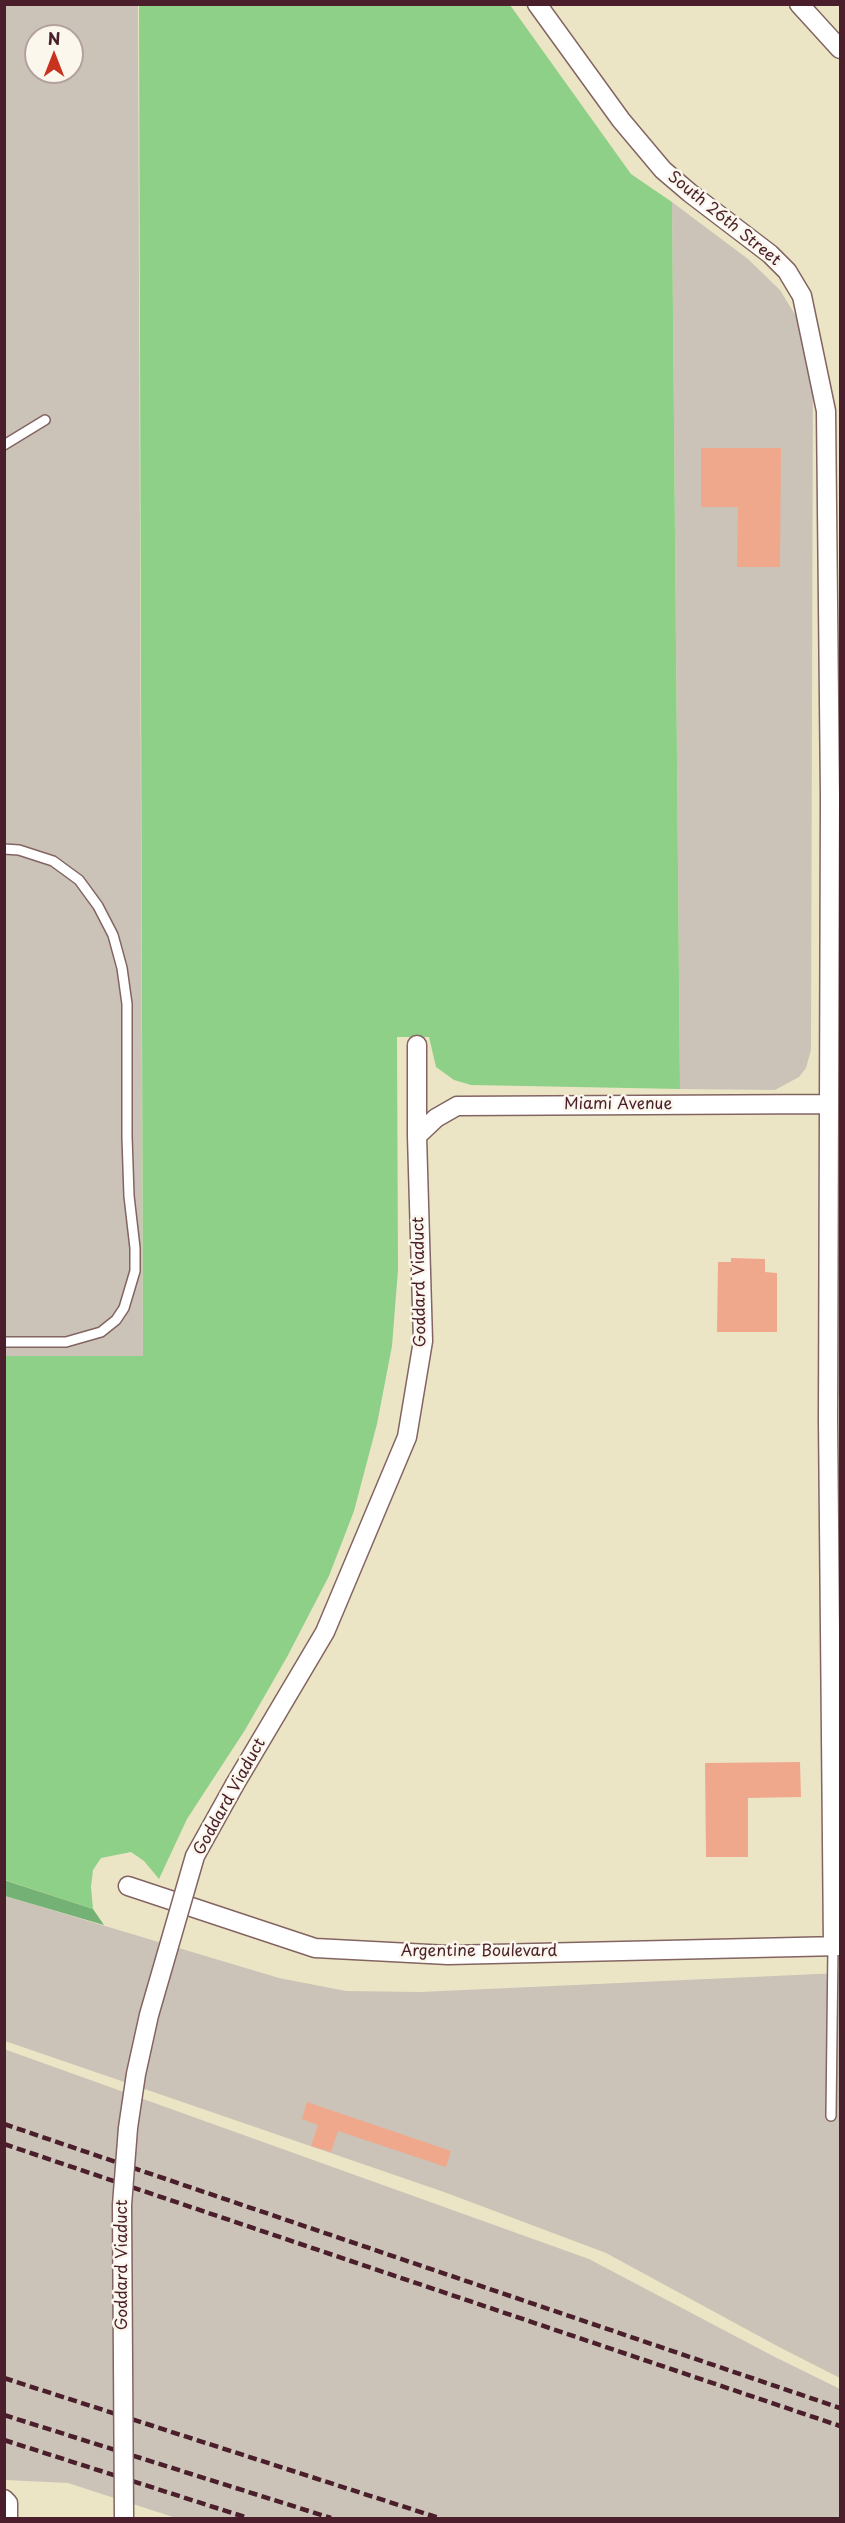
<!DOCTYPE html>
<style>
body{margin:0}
#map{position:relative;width:845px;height:2523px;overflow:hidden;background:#ece5c5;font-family:"Playpen Sans",sans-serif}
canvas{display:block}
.frame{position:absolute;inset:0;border:6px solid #4a1f2b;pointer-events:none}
.north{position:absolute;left:24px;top:24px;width:60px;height:60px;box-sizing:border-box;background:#fbf7ec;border:2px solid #b4a19f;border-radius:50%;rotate:0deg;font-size:16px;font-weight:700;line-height:24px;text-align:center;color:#4a1f2b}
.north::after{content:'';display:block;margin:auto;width:21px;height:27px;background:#c8321e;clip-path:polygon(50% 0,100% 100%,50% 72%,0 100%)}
</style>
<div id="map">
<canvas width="845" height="2523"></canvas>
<div class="frame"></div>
<div class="north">N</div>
</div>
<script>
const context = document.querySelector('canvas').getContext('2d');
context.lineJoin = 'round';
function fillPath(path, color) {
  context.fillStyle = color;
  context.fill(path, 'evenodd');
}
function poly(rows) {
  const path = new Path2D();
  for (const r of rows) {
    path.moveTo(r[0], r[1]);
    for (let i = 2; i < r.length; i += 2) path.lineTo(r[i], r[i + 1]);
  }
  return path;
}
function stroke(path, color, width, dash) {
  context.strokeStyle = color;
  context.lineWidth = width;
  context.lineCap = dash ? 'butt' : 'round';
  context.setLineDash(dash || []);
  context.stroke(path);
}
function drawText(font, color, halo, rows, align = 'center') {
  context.font = font + ' "Playpen Sans",sans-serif';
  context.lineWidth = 5;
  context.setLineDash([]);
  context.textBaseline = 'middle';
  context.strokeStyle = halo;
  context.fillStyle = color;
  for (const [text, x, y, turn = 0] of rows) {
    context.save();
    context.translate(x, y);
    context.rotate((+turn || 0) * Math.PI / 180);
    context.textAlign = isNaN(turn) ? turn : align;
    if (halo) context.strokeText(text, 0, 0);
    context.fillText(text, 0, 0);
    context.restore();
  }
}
fillPath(poly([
 [5,5,138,5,143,1357,5,1356],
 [36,36,72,36,72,72,36,72],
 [672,202,748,259,780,290,805,331,813,374,811,1050,806,1068,799,1077,775,1090,680,1089],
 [840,610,840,1402,837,1393],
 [5,1896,279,1978,346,1991,420,1992,840,1973,840,2378,779,2347,606,2253,444,2192,5,2041],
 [4,2049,589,2259,773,2356,840,2389,840,2518,176,2518,68,2483,5,2480]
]), '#cbc3b8');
fillPath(poly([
 [139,5,510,5,631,174,672,202,680,1089,471,1085,454,1080,436,1067,429,1037,397,1037,398,1270,392,1346,377,1424,354,1511,329,1576,287,1657,245,1730,187,1819,159,1879,144,1861,131,1852,101,1858,93,1870,91,1887,93,1909,5,1880,5,1356,143,1356]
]), '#8fd088');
fillPath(poly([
 [4,1880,93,1909,104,1925,5,1896]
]), '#73b274');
fillPath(poly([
 [701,448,781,448,780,567,737,567,738,507,701,507],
 [731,1258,765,1259,765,1272,777,1273,777,1332,717,1332,718,1262,731,1262],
 [800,1762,801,1797,748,1798,748,1857,706,1857,705,1763],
 [307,2102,451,2151,446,2167,338,2131,331,2152,311,2146,318,2125,302,2119]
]), '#f0a88d');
const lane = poly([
 [4,445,45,420],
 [4,849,19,850,53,861,79,880,98,906,113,935,122,968,127,1004,127,1137,129,1196,135,1248,135,1271,124,1308,116,1320,101,1332,66,1342,4,1342],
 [831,2116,833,1946]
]);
const street = poly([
 [537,4,621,120,663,170,690,193,770,254,787,271,802,296,826,411,830,797,828,1419,833,1946],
 [799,4,840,49],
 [417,1136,436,1118,457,1106,829,1104],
 [235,1784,325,1632,407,1437,423,1341,417,1136,417,1045],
 [128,1886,315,1948,448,1955,840,1946],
 [4,2499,8,2503,8,2518]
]);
stroke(lane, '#836461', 12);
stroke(street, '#836461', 21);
stroke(lane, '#fff', 9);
stroke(street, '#fff', 18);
stroke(poly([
 [4,2124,840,2408],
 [4,2144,840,2426],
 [4,2378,439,2518],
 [4,2415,331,2518],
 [4,2440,248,2518]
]), '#4a1f2b', 4.5, [9, 4.5]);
const streetBridge = poly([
 [124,2518,122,2205,128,2128,136,2074,149,2015,195,1856,235,1784]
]);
stroke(streetBridge, '#836461', 21, []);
stroke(streetBridge, '#fff', 18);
drawText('16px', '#4a1f2b', '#fbf7ec', [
 ["South 26th Street",724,219,39],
 ["Miami Avenue",618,1105],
 ["Goddard Viaduct",420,1282,-91],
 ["Goddard Viaduct",230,1797,-61],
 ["Argentine Boulevard",479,1952],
 ["Goddard Viaduct",123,2265,-90]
]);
</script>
